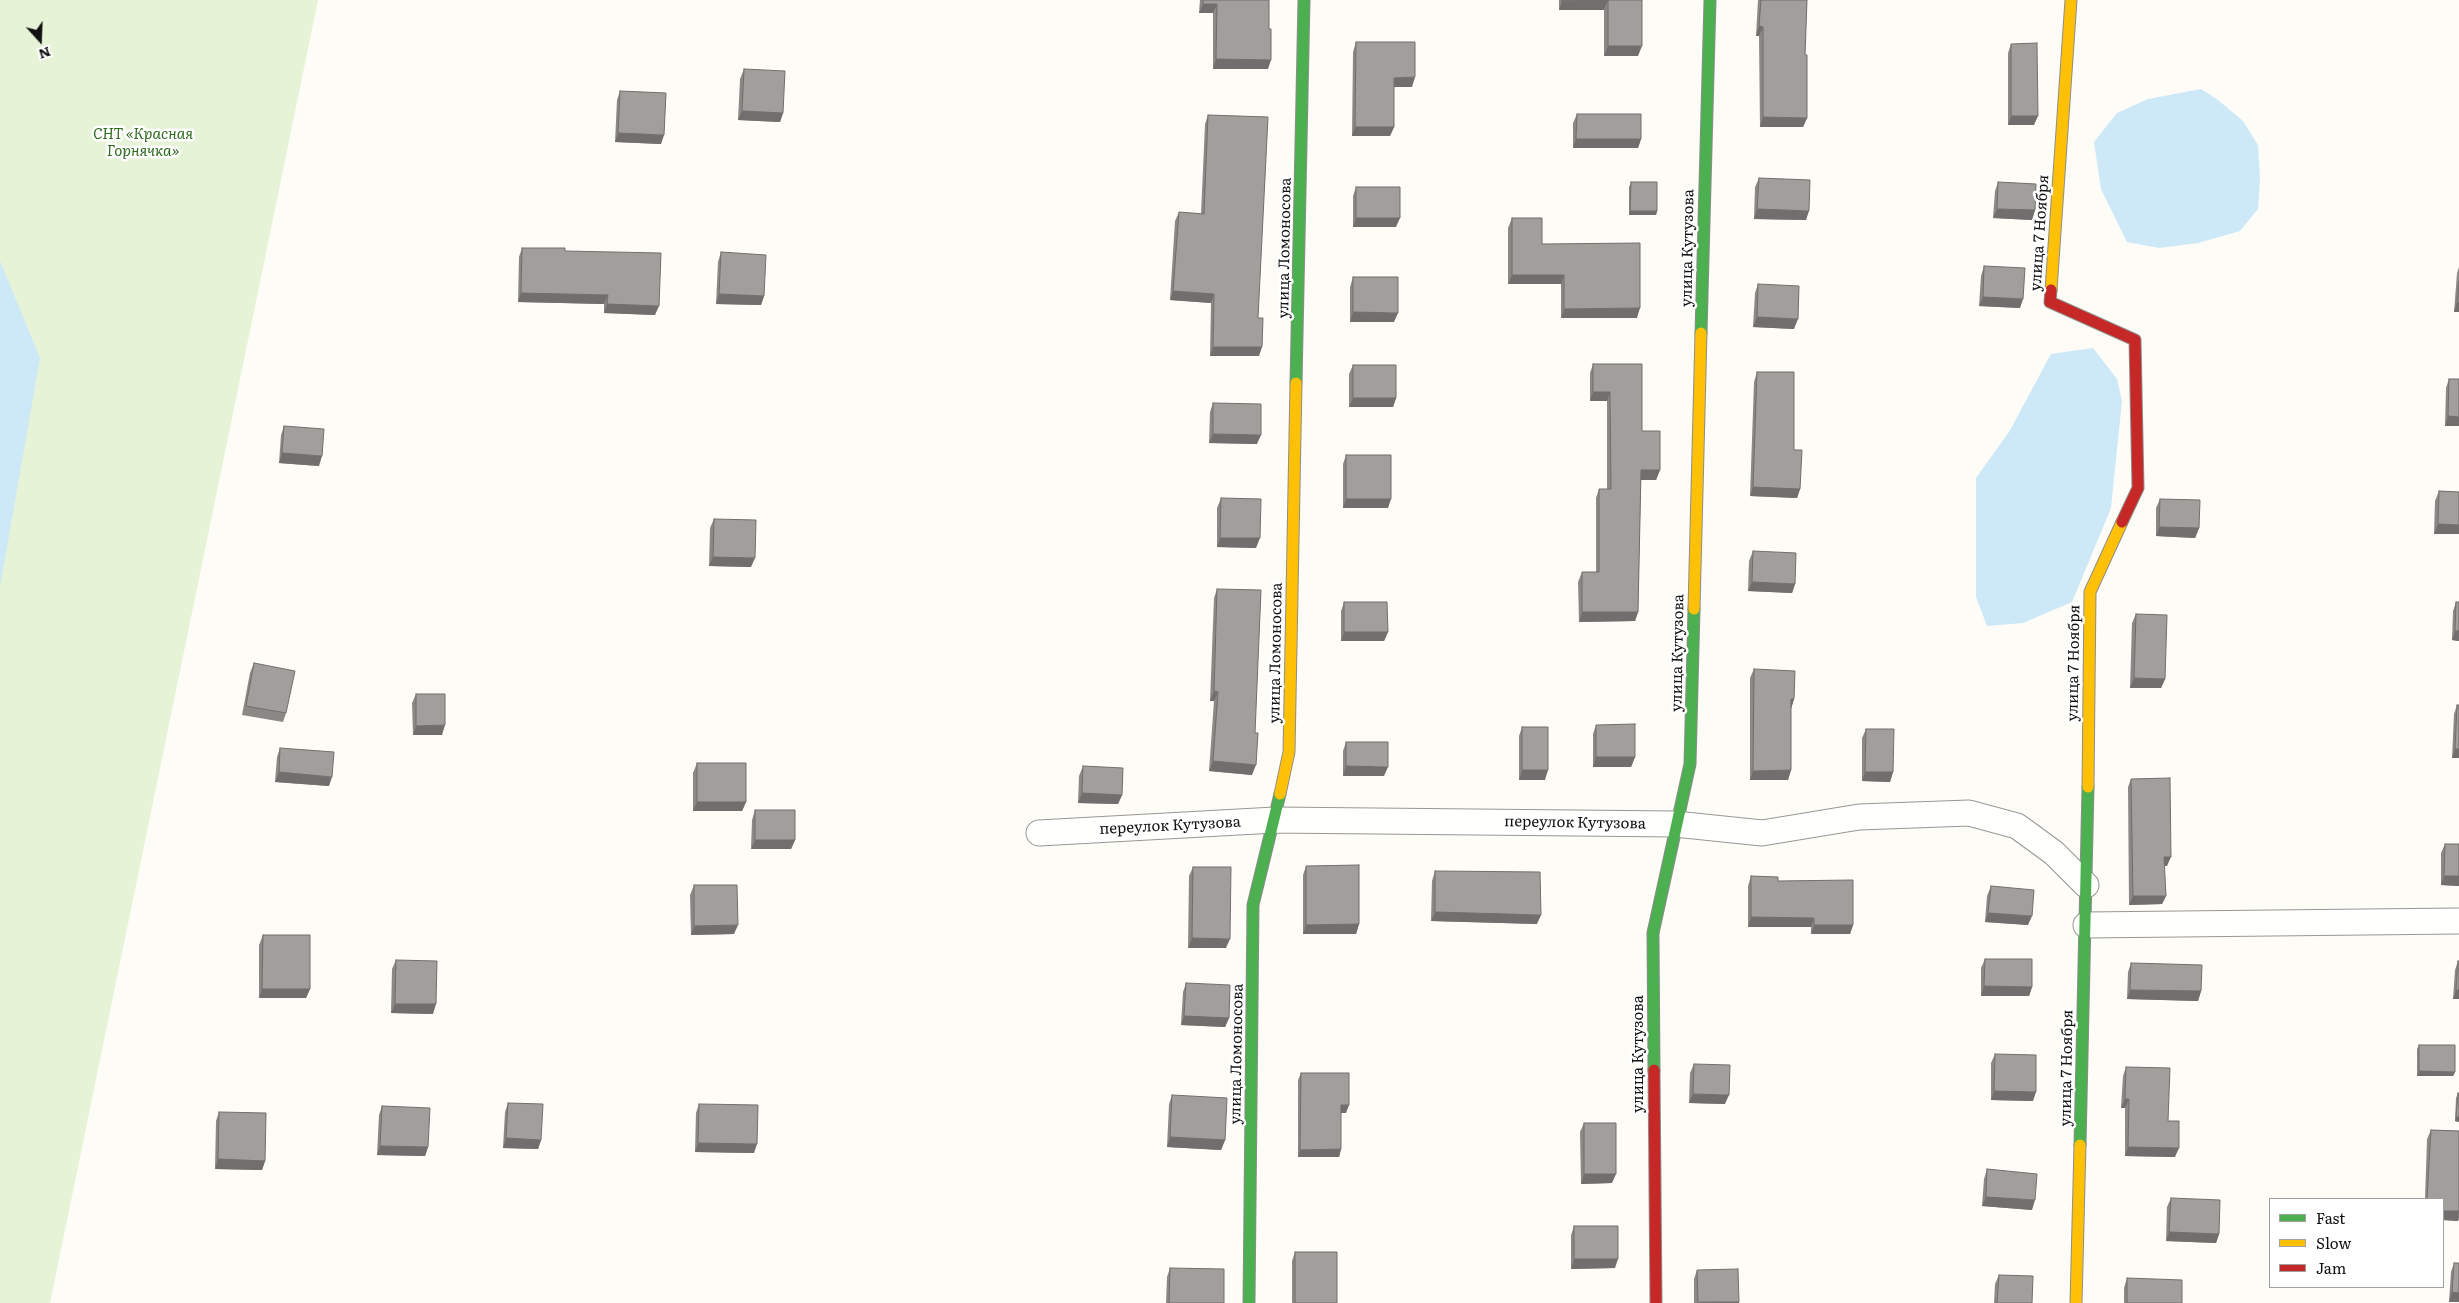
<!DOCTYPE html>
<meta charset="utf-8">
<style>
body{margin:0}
#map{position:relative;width:2459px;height:1303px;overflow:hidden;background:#fdfcf7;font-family:Literata,serif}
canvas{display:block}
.legend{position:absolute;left:2269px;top:1198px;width:175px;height:90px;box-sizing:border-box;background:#fff;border:1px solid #a0a0a0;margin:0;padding:6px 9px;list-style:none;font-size:15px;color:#111}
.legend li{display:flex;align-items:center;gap:10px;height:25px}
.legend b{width:25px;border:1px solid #a0a0a0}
.north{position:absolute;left:15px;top:15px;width:50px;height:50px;-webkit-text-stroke:4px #fff;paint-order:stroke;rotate:160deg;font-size:14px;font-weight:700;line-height:20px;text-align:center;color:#111}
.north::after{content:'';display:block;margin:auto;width:18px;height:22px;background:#111;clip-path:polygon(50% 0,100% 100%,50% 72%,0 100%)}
</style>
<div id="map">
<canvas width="2459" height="1303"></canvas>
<ul class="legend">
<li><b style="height:6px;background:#4caf50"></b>Fast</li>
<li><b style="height:6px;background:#ffc107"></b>Slow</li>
<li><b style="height:6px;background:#c62828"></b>Jam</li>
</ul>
<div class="north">N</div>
</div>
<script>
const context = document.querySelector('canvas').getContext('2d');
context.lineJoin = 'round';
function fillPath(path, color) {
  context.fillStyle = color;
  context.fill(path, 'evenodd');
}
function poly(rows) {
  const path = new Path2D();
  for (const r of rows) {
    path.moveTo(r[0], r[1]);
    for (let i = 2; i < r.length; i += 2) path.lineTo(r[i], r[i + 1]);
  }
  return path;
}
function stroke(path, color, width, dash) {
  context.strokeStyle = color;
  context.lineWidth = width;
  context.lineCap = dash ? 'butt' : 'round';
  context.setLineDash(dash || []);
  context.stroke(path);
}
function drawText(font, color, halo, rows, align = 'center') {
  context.font = font + ' Literata,serif';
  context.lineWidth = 5;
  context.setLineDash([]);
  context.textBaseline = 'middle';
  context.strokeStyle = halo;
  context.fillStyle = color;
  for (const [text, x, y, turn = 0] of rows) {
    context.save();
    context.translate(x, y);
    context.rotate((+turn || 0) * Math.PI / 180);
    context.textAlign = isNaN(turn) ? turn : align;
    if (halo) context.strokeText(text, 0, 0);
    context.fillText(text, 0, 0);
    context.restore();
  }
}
fillPath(poly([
 [0,0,318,0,50,1303,0,1303]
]), '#e7f3d7');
fillPath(poly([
 [2201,89,2218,100,2243,121,2258,145,2260,178,2258,209,2240,231,2198,243,2159,248,2127,242,2101,189,2094,142,2117,113,2148,99],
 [0,261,40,358,0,587],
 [2093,348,2117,379,2122,401,2111,508,2072,602,2023,623,1987,626,1976,597,1976,478,2009,432,2051,354]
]), '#cde8f7');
const street = poly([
 [1039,833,1275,820,1675,824,1762,833,1859,817,1969,813,2017,826,2054,853,2086,885],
 [2086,925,2459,921]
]);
const fast = poly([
 [1701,333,1710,0],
 [1296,383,1304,0],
 [1654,1070,1653,933,1690,764,1694,609],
 [2080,1145,2088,787],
 [1249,1303,1253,905,1280,794]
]);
const slow = poly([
 [2051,290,2071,0],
 [1694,609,1701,333],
 [2088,787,2090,592,2122,522],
 [1280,794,1289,752,1296,383],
 [2076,1303,2080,1145]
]);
const jam = poly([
 [2051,290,2050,302,2135,340,2138,488,2122,522],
 [1654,1070,1656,1303]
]);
stroke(street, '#979795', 27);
stroke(fast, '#8e8d8b', 13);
stroke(slow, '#8e8d8b', 13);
stroke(jam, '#8e8d8b', 13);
stroke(street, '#fffffe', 25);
stroke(fast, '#4caf50', 11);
stroke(slow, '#ffc107', 11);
stroke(jam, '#c62828', 11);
fillPath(poly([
 [1200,0,1269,0,1268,69,1213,69,1213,13,1199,13],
 [1559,0,1642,0,1638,56,1604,56,1604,10,1559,10],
 [1758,0,1807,0,1805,55,1807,118,1803,127,1760,127,1759,36,1756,36],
 [1356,42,1412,87,1394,87,1394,127,1390,136,1352,136,1353,52],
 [2011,44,2034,125,2008,125,2008,53],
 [744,69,783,113,780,122,738,120,740,79],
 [620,91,661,144,615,142,617,100],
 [1577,114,1641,139,1638,148,1573,148,1573,123],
 [1208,115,1258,318,1259,356,1210,356,1211,303,1170,300,1175,221,1179,212,1201,214,1205,124],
 [1759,178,1806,220,1754,219,1755,187],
 [1631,182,1657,211,1656,215,1629,215,1629,187],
 [1998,182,2035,210,2032,220,1993,218,1995,191],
 [1356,187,1396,227,1353,227,1353,196],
 [1512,218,1542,244,1637,318,1561,318,1561,284,1508,284,1508,228],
 [522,248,565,251,655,315,604,313,604,304,518,302,519,257],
 [721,252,764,296,761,305,716,304,718,262],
 [1984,266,2020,308,1979,306,1981,276],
 [2459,267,2459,312,2454,312,2457,273],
 [1353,277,1394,322,1350,322,1350,287],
 [1758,284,1794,329,1753,327,1755,293],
 [1593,364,1642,431,1660,470,1656,480,1641,480,1638,612,1635,621,1579,622,1578,582,1582,572,1596,572,1596,498,1599,489,1607,489,1607,401,1590,401,1590,373],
 [1353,365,1396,398,1393,407,1349,407,1349,374],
 [1757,372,1794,450,1800,489,1797,498,1750,496,1754,382],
 [2449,379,2459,426,2445,426,2446,388],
 [1213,403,1257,444,1209,443,1210,412],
 [284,426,319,466,279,463,281,435],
 [1346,455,1388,508,1343,508,1343,464],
 [2439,491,2459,492,2459,534,2434,534,2435,501],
 [1221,498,1256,548,1217,547,1217,508],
 [2160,499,2199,528,2195,538,2156,536,2156,508],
 [714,519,751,567,709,566,710,528],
 [1753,551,1795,584,1792,593,1748,591,1749,561],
 [1217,589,1252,775,1209,771,1214,701,1210,701,1214,598],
 [1344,602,1388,632,1384,641,1341,641,1341,611],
 [2456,602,2459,641,2452,640,2453,611],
 [2136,614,2165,679,2161,688,2130,688,2132,623],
 [254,663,286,713,283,722,242,715,250,673],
 [1754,669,1794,699,1791,708,1791,770,1788,780,1750,780,1750,678],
 [416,694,442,735,413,735,412,703],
 [2457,705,2459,705,2459,758,2452,758,2454,714],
 [1596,725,1635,757,1631,767,1593,767,1593,734],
 [1522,727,1545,780,1519,780,1519,736],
 [1866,729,1893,772,1890,782,1862,781,1862,738],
 [1346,742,1384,776,1343,776,1343,751],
 [280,748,329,786,275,782,277,757],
 [697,763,746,802,742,811,693,811,693,773],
 [1083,766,1122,795,1118,804,1078,803,1079,776],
 [2131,779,2167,866,2164,866,2166,896,2162,904,2129,905,2128,787],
 [755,810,795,840,791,849,751,849,752,820],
 [2445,844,2459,844,2459,886,2441,885,2441,853],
 [1306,866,1359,924,1356,934,1303,934,1303,875],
 [1193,867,1226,948,1188,948,1189,876],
 [1435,871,1537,924,1431,921,1432,881],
 [1751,876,1778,881,1853,925,1850,934,1811,934,1811,927,1748,927,1748,886],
 [694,885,734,934,691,935,690,895],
 [1991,886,2028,925,1985,922,1987,896],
 [263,935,310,989,306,998,259,998,259,945],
 [1985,959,2032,987,2029,996,1981,996,1981,968],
 [396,960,433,1014,391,1013,392,969],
 [2458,961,2459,999,2453,999,2455,970],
 [2131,963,2201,991,2198,1001,2127,999,2128,972],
 [1186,983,1229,1018,1225,1027,1181,1025,1183,992],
 [2419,1045,2455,1072,2453,1076,2417,1076,2417,1049],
 [1995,1054,2033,1101,1991,1100,1991,1063],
 [1694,1064,1725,1104,1689,1103,1690,1073],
 [2126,1067,2168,1121,2175,1157,2125,1156,2125,1108,2121,1108,2123,1076],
 [1301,1073,1346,1113,1341,1113,1341,1149,1339,1157,1298,1157,1298,1080],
 [2458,1093,2459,1093,2459,1122,2455,1121,2456,1098],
 [1172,1095,1225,1140,1221,1150,1167,1147,1169,1104],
 [508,1103,541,1140,538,1149,503,1148,505,1112],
 [699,1104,754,1153,695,1152,696,1113],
 [382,1106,428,1147,425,1156,377,1155,379,1115],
 [219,1112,265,1161,262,1170,215,1169,216,1121],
 [1584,1123,1612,1183,1581,1184,1580,1132],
 [2431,1130,2459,1131,2459,1219,2458,1221,2443,1220,2443,1199,2425,1199,2427,1139],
 [1987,1169,2032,1210,1982,1206,1984,1179],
 [2171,1198,2219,1234,2216,1243,2166,1241,2167,1207],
 [1574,1226,1615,1268,1571,1269,1571,1235],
 [1295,1252,1337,1303,1292,1303,1292,1261],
 [2454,1263,2459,1263,2459,1302,2449,1302,2451,1272],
 [1170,1268,1224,1303,1166,1303,1167,1277],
 [1697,1270,1739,1303,1694,1303,1694,1279],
 [1999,1275,2032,1303,1994,1303,1995,1284],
 [2127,1278,2182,1303,2124,1303,2124,1288]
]), '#8a8986');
fillPath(poly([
 [1608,0,1604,10,1559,10,1562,1],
 [1203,4,1217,4,1213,13,1199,13],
 [1759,26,1763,27,1759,36,1756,36],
 [1608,46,1642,46,1638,56,1604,56],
 [1216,59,1271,60,1268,69,1213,69],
 [1415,77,1412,87,1390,87,1394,78],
 [742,111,783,113,780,122,738,120],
 [2011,116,2038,116,2034,125,2008,125],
 [1763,117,1807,118,1803,127,1760,127],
 [1355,127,1394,127,1390,136,1352,136],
 [618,133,664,135,661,144,615,142],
 [1576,139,1641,139,1638,148,1573,148],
 [1757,209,1809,211,1806,220,1754,219],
 [1997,209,2035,210,2032,220,1993,218],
 [1630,211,1657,211,1656,215,1629,215],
 [1356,218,1400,218,1396,227,1353,227],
 [1512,275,1564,275,1561,284,1508,284],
 [1173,291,1214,294,1211,303,1170,300],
 [521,293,608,295,604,304,518,302],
 [719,294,764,296,761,305,716,304],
 [1983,297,2023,299,2020,308,1979,306],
 [2457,302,2459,303,2459,312,2454,312],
 [607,304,659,306,655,315,604,313],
 [1640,308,1637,318,1561,318,1564,309],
 [1353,312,1398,313,1394,322,1350,322],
 [1757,317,1798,319,1794,329,1753,327],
 [1213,347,1262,347,1259,356,1210,356],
 [1593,392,1610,392,1607,401,1590,401],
 [1353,398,1396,398,1393,407,1349,407],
 [2448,416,2459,417,2459,426,2445,426],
 [1213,434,1261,435,1257,444,1209,443],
 [282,453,322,456,319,466,279,463],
 [1641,470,1660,470,1656,480,1637,480],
 [1753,487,1800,489,1797,498,1750,496],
 [1346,499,1391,499,1388,508,1343,508],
 [2438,524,2459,525,2459,534,2434,534],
 [2159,527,2199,528,2195,538,2156,536],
 [1220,538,1260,538,1256,548,1217,547],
 [713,557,755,558,751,567,709,566],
 [1752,582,1795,584,1792,593,1748,591],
 [1582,612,1638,612,1635,621,1579,622],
 [2455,631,2459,631,2459,641,2452,640],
 [1344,632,1388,632,1384,641,1341,641],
 [2134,678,2165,679,2161,688,2130,688],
 [1214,691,1218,692,1214,701,1210,701],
 [1791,699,1794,699,1791,709],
 [445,725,442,735,413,735,416,726],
 [2455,749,2459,749,2459,758,2452,758],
 [1596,757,1635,757,1631,767,1593,767],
 [1213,761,1256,765,1252,775,1209,771],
 [1346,766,1388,767,1384,776,1343,776],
 [1522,770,1548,770,1545,780,1519,780],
 [1791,770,1788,780,1750,780,1753,771],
 [279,772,332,777,329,786,275,782],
 [1865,772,1893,772,1890,782,1862,781],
 [1082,793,1122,795,1118,804,1078,803],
 [697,802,746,802,742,811,693,811],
 [755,840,795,840,791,849,751,849],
 [2164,857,2171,857,2167,866,2161,866],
 [2444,876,2459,876,2459,886,2441,885],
 [2133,896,2166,896,2162,904,2129,905],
 [1435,912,1541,915,1537,924,1431,921],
 [1988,913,2032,916,2028,925,1985,922],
 [1751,917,1814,918,1811,927,1748,927],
 [1359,924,1356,934,1303,934,1306,925],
 [738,925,734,934,691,935,694,926],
 [1814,925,1853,925,1850,934,1811,934],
 [1192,938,1230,939,1226,948,1188,948],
 [1984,986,2032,987,2029,996,1981,996],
 [262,989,310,989,306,998,259,998],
 [2130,990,2201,991,2198,1001,2127,999],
 [2456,990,2459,990,2459,999,2453,999],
 [395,1004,436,1004,433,1014,391,1013],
 [1184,1016,1229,1018,1225,1027,1181,1025],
 [2419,1071,2455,1072,2453,1076,2417,1076],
 [1994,1091,2036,1092,2033,1101,1991,1100],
 [1693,1094,1729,1095,1725,1104,1689,1103],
 [2125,1099,2129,1099,2125,1108,2121,1108],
 [1341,1105,1349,1105,1346,1113,1339,1113],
 [2456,1117,2459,1117,2459,1122,2455,1121],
 [1170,1137,1225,1140,1221,1150,1167,1147],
 [506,1138,541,1140,538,1149,503,1148],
 [698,1143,757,1144,754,1153,695,1152],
 [380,1146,428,1147,425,1156,377,1155],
 [2128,1147,2179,1148,2175,1157,2125,1156],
 [1341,1149,1339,1157,1298,1157,1300,1150],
 [218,1159,265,1161,262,1170,215,1169],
 [1584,1174,1616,1174,1612,1183,1581,1184],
 [1986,1197,2035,1200,2032,1210,1982,1206],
 [2443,1211,2459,1211,2458,1221,2443,1220],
 [2169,1232,2219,1234,2216,1243,2166,1241],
 [1574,1259,1618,1259,1615,1268,1571,1269],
 [2452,1292,2459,1293,2459,1302,2449,1302],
 [1698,1302,1739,1302,1739,1303]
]), '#716f6d');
const building = poly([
 [1203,0,1269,0,1269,29,1271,29,1271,60,1216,59,1217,4,1203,4,1203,0],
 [1562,0,1642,0,1642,46,1608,46,1608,0,1562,0],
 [1761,0,1807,0,1805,55,1807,55,1807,118,1763,117,1763,27,1759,26,1761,0],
 [1356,42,1415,42,1415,77,1394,78,1394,127,1355,127,1356,42],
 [2037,43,2038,116,2011,116,2011,44,2037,43],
 [744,69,785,71,783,113,742,111,744,69],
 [620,91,666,93,664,135,618,133,620,91],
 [1577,114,1641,114,1641,139,1576,139,1577,114],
 [1208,115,1268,117,1258,318,1263,318,1262,347,1213,347,1214,294,1173,291,1179,212,1204,214,1208,115],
 [1759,178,1810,180,1809,211,1757,209,1759,178],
 [1631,182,1657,182,1657,211,1630,211,1631,182],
 [1998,182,2036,184,2035,210,1997,209,1998,182],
 [1356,187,1400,187,1400,218,1356,218,1356,187],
 [1512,218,1542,218,1542,244,1640,243,1640,308,1564,309,1564,275,1512,275,1512,218],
 [522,248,565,248,565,251,661,253,659,306,607,304,608,295,521,293,522,248],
 [721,252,766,255,764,296,719,294,721,252],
 [1984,266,2025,268,2023,299,1983,297,1984,266],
 [1353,277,1398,277,1398,313,1353,312,1353,277],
 [2459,282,2459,303,2457,302,2459,282],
 [1758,284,1799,286,1798,319,1757,317,1758,284],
 [1593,364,1642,364,1642,431,1660,431,1660,470,1641,470,1638,612,1582,612,1582,572,1599,572,1599,489,1611,489,1610,392,1593,392,1593,364],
 [1353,365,1396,365,1396,398,1353,398,1353,365],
 [1757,372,1794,372,1794,450,1802,450,1800,489,1753,487,1757,372],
 [2449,379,2459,379,2459,417,2448,416,2449,379],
 [1213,403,1261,404,1261,435,1213,434,1213,403],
 [284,426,324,429,322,456,282,453,284,426],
 [1346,455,1391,455,1391,499,1346,499,1346,455],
 [2439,491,2459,492,2459,525,2438,524,2439,491],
 [1221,498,1261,499,1260,538,1220,538,1221,498],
 [2160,499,2200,500,2199,528,2159,527,2160,499],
 [714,519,756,520,755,558,713,557,714,519],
 [1753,551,1796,553,1795,584,1752,582,1753,551],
 [1217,589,1261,590,1255,733,1258,733,1256,765,1213,761,1218,692,1214,691,1217,589],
 [1344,602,1387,602,1388,632,1344,632,1344,602],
 [2456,602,2459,602,2459,631,2455,631,2456,602],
 [2136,614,2167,615,2165,679,2134,678,2136,614],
 [254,663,295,671,286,713,246,706,254,663],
 [1754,669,1795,671,1794,699,1791,699,1791,770,1753,771,1754,669],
 [416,694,445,694,445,725,416,726,416,694],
 [2457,705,2459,705,2459,749,2455,749,2457,705],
 [1635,724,1635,757,1596,757,1596,725,1635,724],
 [1522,727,1548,727,1548,770,1522,770,1522,727],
 [1866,729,1894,729,1893,772,1865,772,1866,729],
 [1346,742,1388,742,1388,767,1346,766,1346,742],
 [280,748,334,752,332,777,279,772,280,748],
 [697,763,746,763,746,802,697,802,697,763],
 [1083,766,1123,768,1122,795,1082,793,1083,766],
 [2170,778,2171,857,2164,857,2166,896,2133,896,2131,779,2170,778],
 [755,810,795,810,795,840,755,840,755,810],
 [2445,844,2459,844,2459,876,2444,876,2445,844],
 [1359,865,1359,924,1306,925,1306,866,1359,865],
 [1193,867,1231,867,1230,939,1192,938,1193,867],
 [1435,871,1540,872,1541,915,1435,912,1435,871],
 [1751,876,1778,877,1778,881,1853,880,1853,925,1814,925,1814,918,1751,917,1751,876],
 [694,885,737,885,738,925,694,926,694,885],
 [1991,886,2034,890,2032,916,1988,913,1991,886],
 [263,935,310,935,310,989,262,989,263,935],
 [1985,959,2032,959,2032,987,1984,986,1985,959],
 [396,960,437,961,436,1004,395,1004,396,960],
 [2458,961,2459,961,2459,990,2456,990,2458,961],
 [2131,963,2202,965,2201,991,2130,990,2131,963],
 [1186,983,1230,985,1229,1018,1184,1016,1186,983],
 [2419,1045,2455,1045,2455,1072,2419,1071,2419,1045],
 [1995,1054,2036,1055,2036,1092,1994,1091,1995,1054],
 [1694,1064,1730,1065,1729,1095,1693,1094,1694,1064],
 [2126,1067,2170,1068,2168,1121,2179,1121,2179,1148,2128,1147,2129,1099,2125,1099,2126,1067],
 [1301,1073,1349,1073,1349,1105,1341,1105,1341,1149,1300,1150,1301,1073],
 [2458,1093,2459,1093,2459,1117,2456,1117,2458,1093],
 [1172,1095,1227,1098,1225,1140,1170,1137,1172,1095],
 [508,1103,543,1104,541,1140,506,1138,508,1103],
 [699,1104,758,1105,757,1144,698,1143,699,1104],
 [382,1106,430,1108,428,1147,380,1146,382,1106],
 [219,1112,266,1113,265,1161,218,1159,219,1112],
 [1584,1123,1616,1123,1616,1174,1584,1174,1584,1123],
 [2431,1130,2459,1131,2459,1211,2443,1211,2443,1199,2427,1199,2431,1130],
 [1987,1169,2037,1174,2035,1200,1986,1197,1987,1169],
 [2171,1198,2220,1200,2219,1234,2169,1232,2171,1198],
 [1574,1226,1618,1226,1618,1259,1574,1259,1574,1226],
 [1295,1252,1337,1252,1337,1303,1295,1303,1295,1252],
 [2454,1263,2459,1263,2459,1293,2452,1292,2454,1263],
 [1170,1268,1224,1269,1224,1303,1169,1303,1170,1268],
 [1738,1269,1739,1302,1698,1302,1697,1270,1738,1269],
 [1999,1275,2033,1276,2032,1303,1997,1303,1999,1275],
 [2127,1278,2182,1280,2182,1303,2127,1303,2127,1278]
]);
fillPath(building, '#a19f9c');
stroke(building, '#716f6d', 1);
drawText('italic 15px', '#2f6b1f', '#fff', [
 ["СНТ «Красная",143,135],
 ["Горнячка»",143,152]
]);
drawText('15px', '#111', '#fff', [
 ["улица 7 Ноября",2040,233,-86],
 ["улица Ломоносова",1285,248,-89],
 ["улица Кутузова",1688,248,-89],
 ["улица Ломоносова",1276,653,-89],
 ["улица Кутузова",1678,653,-89],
 ["улица 7 Ноября",2074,663,-89],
 ["переулок Кутузова",1575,823,1],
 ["переулок Кутузова",1170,826,-3],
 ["улица Ломоносова",1237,1054,-89],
 ["улица Кутузова",1639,1054,-90],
 ["улица 7 Ноября",2067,1068,-89]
]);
</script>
